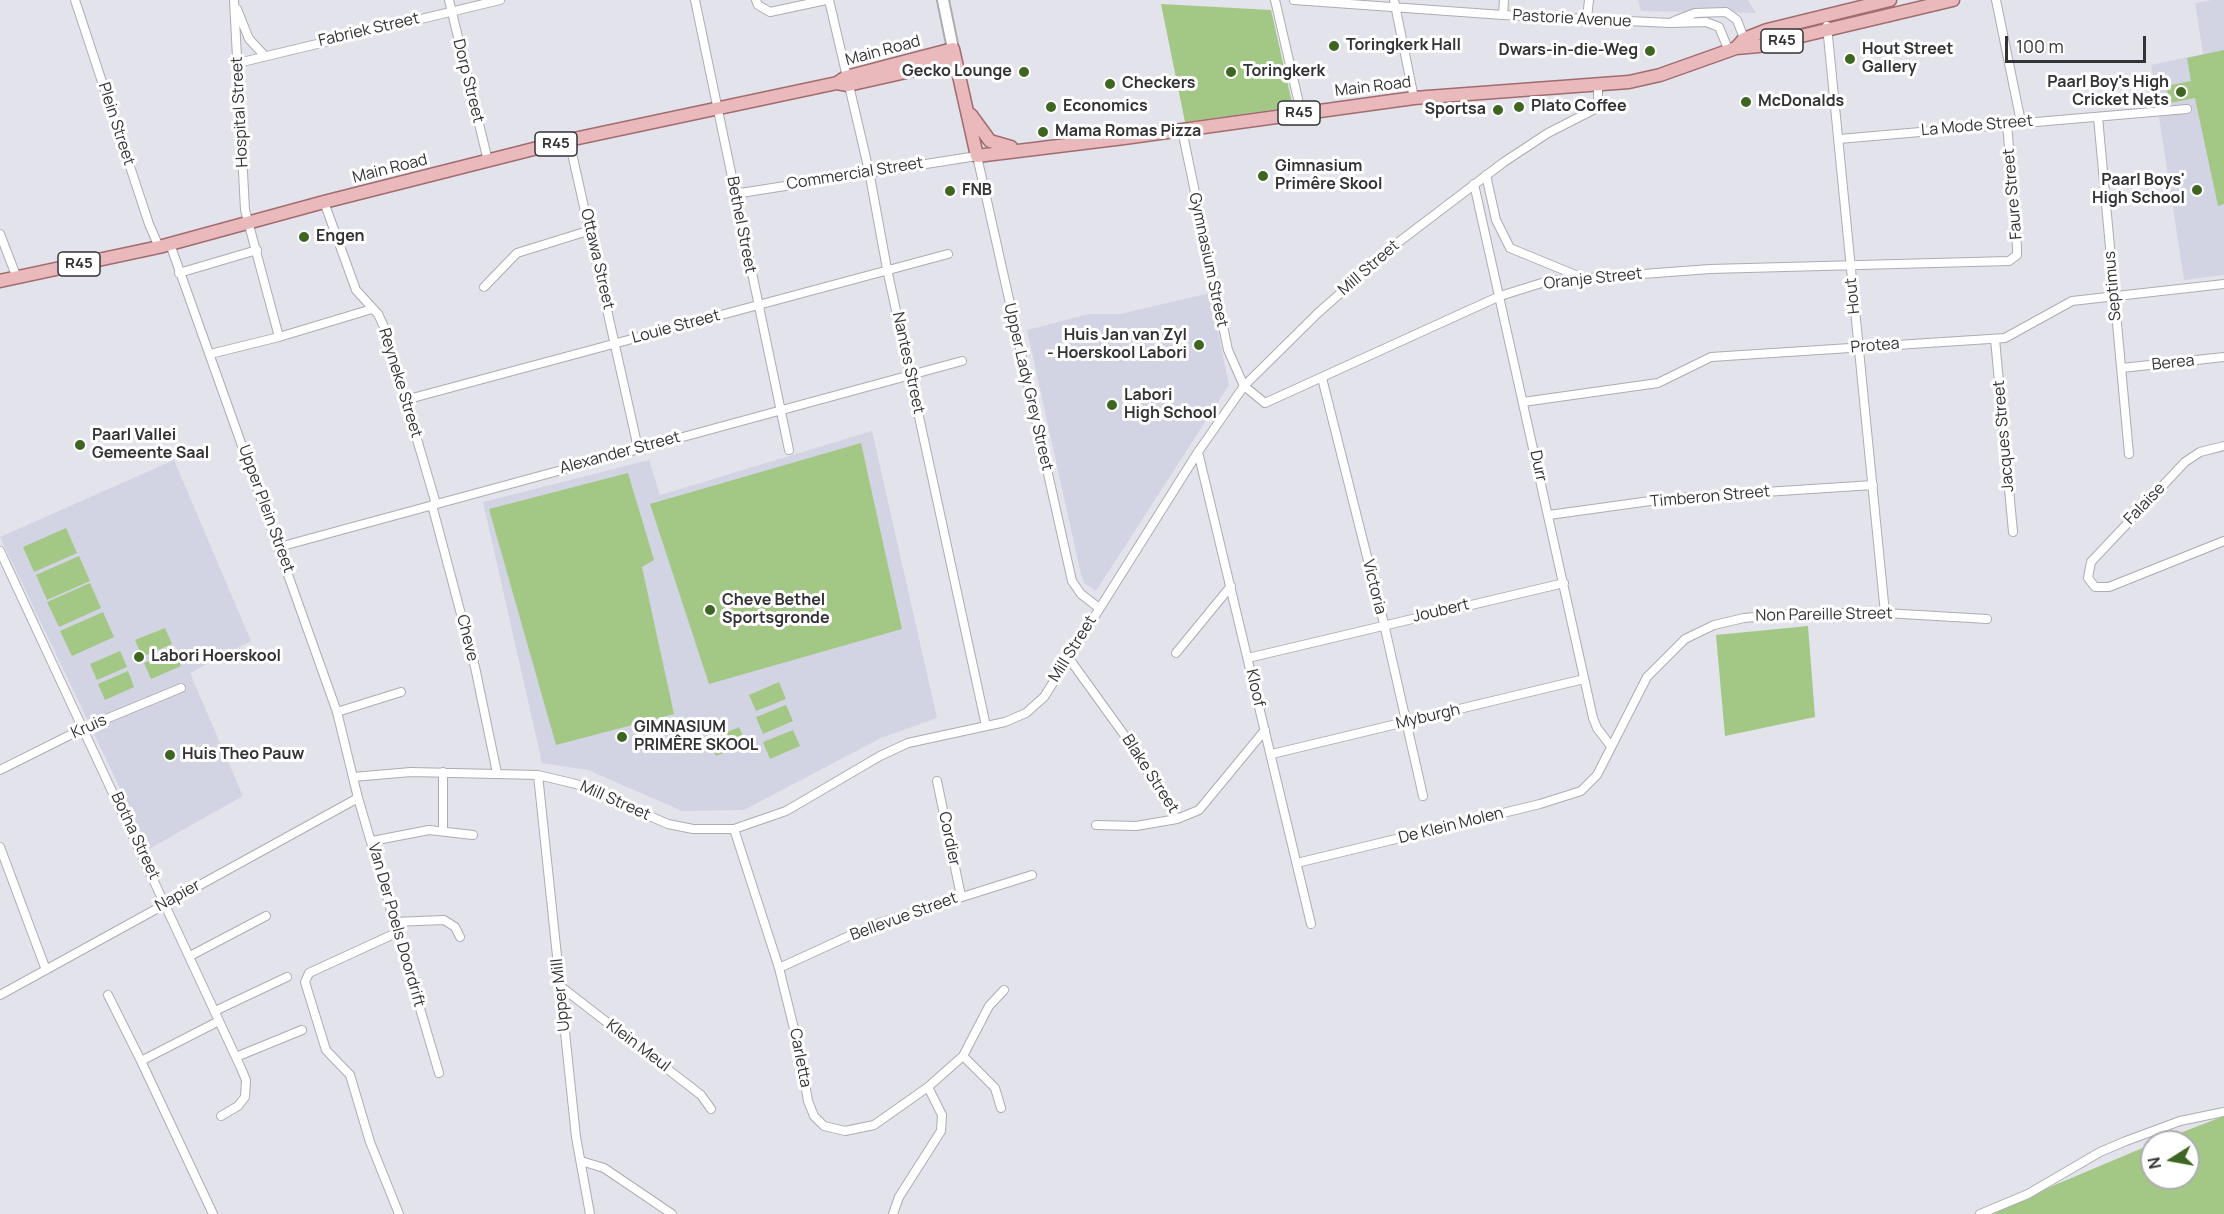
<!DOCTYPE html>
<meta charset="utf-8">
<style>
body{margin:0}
#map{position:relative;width:2224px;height:1214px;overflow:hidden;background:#e3e3eb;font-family:Manrope,sans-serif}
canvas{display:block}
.north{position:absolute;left:2140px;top:1130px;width:60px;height:60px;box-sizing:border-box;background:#fff;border:2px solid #adadaf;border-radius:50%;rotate:259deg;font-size:16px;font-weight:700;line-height:24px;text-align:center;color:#333336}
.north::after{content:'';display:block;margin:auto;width:21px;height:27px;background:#3f6621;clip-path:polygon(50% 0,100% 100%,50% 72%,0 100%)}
.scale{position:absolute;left:2005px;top:36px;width:141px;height:27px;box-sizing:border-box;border:3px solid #333336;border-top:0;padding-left:8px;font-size:18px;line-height:21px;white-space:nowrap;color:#333336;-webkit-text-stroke:4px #fff;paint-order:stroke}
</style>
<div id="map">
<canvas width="2224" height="1214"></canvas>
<div class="north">N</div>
<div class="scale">100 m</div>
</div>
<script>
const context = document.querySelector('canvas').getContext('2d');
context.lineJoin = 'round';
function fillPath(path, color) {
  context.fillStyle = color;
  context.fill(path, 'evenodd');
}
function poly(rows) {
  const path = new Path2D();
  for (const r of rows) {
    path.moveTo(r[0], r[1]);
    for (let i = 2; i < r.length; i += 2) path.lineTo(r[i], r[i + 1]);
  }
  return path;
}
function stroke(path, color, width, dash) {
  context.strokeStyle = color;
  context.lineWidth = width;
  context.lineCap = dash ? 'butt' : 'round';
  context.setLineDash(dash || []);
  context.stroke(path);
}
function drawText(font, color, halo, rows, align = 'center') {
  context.font = font + ' Manrope,sans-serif';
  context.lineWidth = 6;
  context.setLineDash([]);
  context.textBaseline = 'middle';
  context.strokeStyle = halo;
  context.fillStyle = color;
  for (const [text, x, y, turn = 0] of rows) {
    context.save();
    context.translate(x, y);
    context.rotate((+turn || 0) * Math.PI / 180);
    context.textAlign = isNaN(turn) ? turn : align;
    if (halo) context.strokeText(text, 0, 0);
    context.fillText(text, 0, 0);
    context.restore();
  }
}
fillPath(poly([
 [1638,0,1748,0,1756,13,1641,11],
 [2212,0,2224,0,2224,275,2184,280,2151,65,2203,54,2195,3],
 [1210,293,1229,385,1096,591,1084,583,1080,570,1027,330,1089,314,1120,314],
 [872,431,937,718,881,738,744,810,682,811,588,770,542,763,483,502,649,460,660,495],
 [174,460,251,641,190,673,243,796,149,849,0,537]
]), '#d3d4e3');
fillPath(poly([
 [1161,4,1271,10,1293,107,1185,122],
 [2224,50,2224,204,2218,206,2195,98,2170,103,2166,86,2191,81,2187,58],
 [861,443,902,629,709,684,650,504],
 [628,473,654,560,642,567,674,714,556,745,489,509],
 [66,528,77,553,34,572,23,547],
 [79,556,90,581,47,600,36,575],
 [90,583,101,608,59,627,47,602],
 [103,612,114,637,72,656,60,631],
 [1808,626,1815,717,1725,736,1716,635],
 [165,628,172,644,142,657,135,640],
 [174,650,181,666,151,679,144,663],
 [120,651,127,667,97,680,90,664],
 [128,671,134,687,105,700,98,684],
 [779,682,786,699,756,711,749,695],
 [786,705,793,721,763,734,756,717],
 [739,727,746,743,716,756,709,740],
 [793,730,800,746,770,759,763,742],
 [2224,1116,2224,1214,1986,1214,2152,1144,2152,1178,2188,1178,2188,1142,2157,1142]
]), '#a3c784');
const minor = poly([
 [75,0,149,224,159,247],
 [449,0,488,161],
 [695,0,789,450],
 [756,0,758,5,770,12,826,0],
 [829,0,869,171,887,269,986,726],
 [1275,0,1301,112],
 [1294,0,1503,15,1670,23,1706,22,1719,27,1729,51],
 [1394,0,1414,98],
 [1996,0,2021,122],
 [237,9,249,39,264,55],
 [1503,15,1504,0],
 [1587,18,1589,0],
 [1674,21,1695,13,1726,12,1737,20,1745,41],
 [1827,26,1885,613],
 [238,63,500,0],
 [2098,117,2129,454],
 [1182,130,1228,350,1244,386,1265,403,1500,296,1548,281,1710,269,2009,261,2017,255,2017,247,2007,123],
 [1839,139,2187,109],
 [569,140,638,448],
 [1486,175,1496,220,1510,248,1578,276],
 [1474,184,1593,718,1597,728,1610,745],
 [734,194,977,156,1072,581,1081,594,1099,608],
 [324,202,356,290,378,314,384,327,436,504],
 [0,234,17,278],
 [170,244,337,712,358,798,439,1073],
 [179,273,257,250],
 [484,287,517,253,591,230],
 [279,337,372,309],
 [1995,339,2013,532],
 [210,354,279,337,245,210,234,0],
 [2122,368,2224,357],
 [1322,378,1384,624,1423,796],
 [405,400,948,254],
 [1523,402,1658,383,1711,357,2005,338,2072,301,2224,284],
 [2224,446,2200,452,2185,462,2091,562,2088,578,2095,587,2109,587,2224,541],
 [1198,452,1311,924],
 [432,505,475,667,497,773],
 [1549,515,1672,498,1873,485],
 [279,547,962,361],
 [0,551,240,1066,246,1080,245,1097,238,1106,221,1116],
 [1176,653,1231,586],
 [1068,657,1130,743,1177,819,1199,810,1265,730],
 [1248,658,1564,583],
 [337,712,401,692],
 [1272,754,1584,679],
 [0,770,84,728,181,688],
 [538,775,576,1137,590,1214],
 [353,777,411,772,538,775,576,784,668,824,693,829,734,829,786,811,880,756,908,743,1005,722,1026,713,1044,697,1198,452,1244,386,1319,312,1400,241,1504,162,1548,133,1595,109,1598,103,1598,84],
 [937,781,961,896],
 [1096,825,1136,826,1177,819],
 [734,829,779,968,799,1049,808,1101,814,1116,824,1126,845,1131,874,1125,928,1087,963,1056,989,1006,1004,990],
 [443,830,443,772],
 [372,841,429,830,473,835],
 [0,847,46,970],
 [1297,863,1540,804,1581,791,1597,775,1647,677,1685,639,1714,625,1744,618,1803,613,1885,613,1987,619],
 [393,922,444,920,455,927,460,937],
 [396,933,309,973,305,982,326,1050,350,1075,370,1142,399,1214],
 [190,956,266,916],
 [779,968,873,925,1032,875],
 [560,986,701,1095,711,1109],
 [0,995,358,798],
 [108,995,141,1061,219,1021],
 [215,1011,287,977],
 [963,1056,995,1088,1001,1108],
 [236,1057,302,1030],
 [141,1061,213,1214],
 [581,1161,604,1168,672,1214],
 [893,1214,899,1197,941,1131,942,1115,928,1087],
 [1980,1214,2028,1194,2100,1152,2126,1141,2180,1121,2224,1112]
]);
const secondary = poly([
 [943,0,953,49]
]);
const primary = poly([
 [1736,48,1744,39,1767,30,1890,0],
 [837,83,846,77,953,49,977,156,1124,138,1414,98,1629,82,1660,75,1736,48,1759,46,1953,0],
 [971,115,990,141,1011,147],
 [0,281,159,247,324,202,569,140,837,83,848,85,955,61]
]);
stroke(minor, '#acacb3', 10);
stroke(secondary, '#acacb3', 14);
stroke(primary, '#a16c70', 15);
stroke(minor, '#fff', 8);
stroke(secondary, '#fff', 10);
stroke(primary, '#eab9bc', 12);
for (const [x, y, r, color] of [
 [1334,46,6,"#3f6621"],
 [1650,51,6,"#3f6621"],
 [1850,59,6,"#3f6621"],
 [1024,72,6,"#3f6621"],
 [1231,72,6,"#3f6621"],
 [1110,84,6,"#3f6621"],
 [2181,92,6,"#3f6621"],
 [1746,102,6,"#3f6621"],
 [1051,107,6,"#3f6621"],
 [1519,107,6,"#3f6621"],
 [1498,110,6,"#3f6621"],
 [1043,132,6,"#3f6621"],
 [1263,176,6,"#3f6621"],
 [2197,190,6,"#3f6621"],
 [950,191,6,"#3f6621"],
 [304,237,6,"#3f6621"],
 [1199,345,6,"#3f6621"],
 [1112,405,6,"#3f6621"],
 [80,445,6,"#3f6621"],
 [710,610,6,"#3f6621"],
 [139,657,6,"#3f6621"],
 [622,737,6,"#3f6621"],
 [170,755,6,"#3f6621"]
]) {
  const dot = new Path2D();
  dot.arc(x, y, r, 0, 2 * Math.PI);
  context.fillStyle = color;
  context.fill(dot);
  stroke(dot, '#fff', 2);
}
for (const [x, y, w] of [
 [1782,41,42],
 [1299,113,42],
 [556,144,42],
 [79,264,42]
]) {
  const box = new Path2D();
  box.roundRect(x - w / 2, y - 12, w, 24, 4.5);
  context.fillStyle = '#fff';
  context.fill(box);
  stroke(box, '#333336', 1.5);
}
drawText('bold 15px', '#333336', null, [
 ["R45",1782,41],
 ["R45",1299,113],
 ["R45",556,144],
 ["R45",79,264]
]);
drawText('16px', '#333336', '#fff', [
 ["Pastorie Avenue",1572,19,3],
 ["Fabriek Street",369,30,-13],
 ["Main Road",883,51,-15],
 ["Dorp Street",468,81,76],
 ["Main Road",1373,87,-7],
 ["Hospital Street",240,112,-93],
 ["Plein Street",116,124,72],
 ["La Mode Street",1977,126,-5],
 ["Main Road",390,169,-14],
 ["Commercial Street",855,174,-9],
 ["Faure Street",2013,194,-95],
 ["Bethel Street",741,225,79],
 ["Ottawa Street",597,259,77],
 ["Gymnasium Street",1208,260,78],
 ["Mill Street",1369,268,-41],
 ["Oranje Street",1593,279,-6],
 ["Septimus",2113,286,-95],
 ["Hout",1853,296,-96],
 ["Louie Street",676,327,-15],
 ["Protea",1875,346,-5],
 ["Nantes Street",908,363,78],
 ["Berea",2173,363,-6],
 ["Reyneke Street",400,383,73],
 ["Upper Lady Grey Street",1028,387,77],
 ["Jacques Street",2004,436,-95],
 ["Alexander Street",620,453,-15],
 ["Durr",1538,466,78],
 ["Timberon Street",1710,497,-5],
 ["Falaise",2145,504,-46],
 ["Upper Plein Street",266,509,70],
 ["Victoria",1374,587,76],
 ["Joubert",1441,611,-13],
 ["Non Pareille Street",1824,615,-1],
 ["Cheve",467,638,76],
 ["Mill Street",1073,649,-58],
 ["Kloof",1255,688,77],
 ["Myburgh",1428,717,-13],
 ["Kruis",89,727,-24],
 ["Blake Street",1150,774,57],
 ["Mill Street",615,801,24],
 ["De Klein Molen",1451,826,-14],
 ["Botha Street",135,836,65],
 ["Cordier",949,839,78],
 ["Napier",178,896,-29],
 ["Bellevue Street",904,917,-20],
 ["Van Der Poels Doordrift",396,925,74],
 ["Upper Mill",561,995,-96],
 ["Klein Meul",638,1046,37],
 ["Carletta",800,1058,79]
]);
drawText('bold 16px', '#333336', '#fff', [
 ["Toringkerk Hall",1346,46],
 ["Hout Street",1862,50],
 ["Gallery",1862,68],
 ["Dwars-in-die-Weg",1638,51,"right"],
 ["Gecko Lounge",1012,72,"right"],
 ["Toringkerk",1243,72],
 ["Paarl Boy's High",2169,83,"right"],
 ["Cricket Nets",2169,101,"right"],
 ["Checkers",1122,84],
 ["McDonalds",1758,102],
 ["Economics",1063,107],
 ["Plato Coffee",1531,107],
 ["Sportsa",1486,110,"right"],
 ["Mama Romas Pizza",1055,132],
 ["Gimnasium",1275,167],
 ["Primêre Skool",1275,185],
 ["Paarl Boys'",2185,181,"right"],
 ["High School",2185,199,"right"],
 ["FNB",962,191],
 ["Engen",316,237],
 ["Huis Jan van Zyl",1187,336,"right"],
 ["- Hoerskool Labori",1187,354,"right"],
 ["Labori",1124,396],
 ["High School",1124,414],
 ["Paarl Vallei",92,436],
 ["Gemeente Saal",92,454],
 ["Cheve Bethel",722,601],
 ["Sportsgronde",722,619],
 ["Labori Hoerskool",151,657],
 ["GIMNASIUM",634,728],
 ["PRIMÊRE SKOOL",634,746],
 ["Huis Theo Pauw",182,755]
], 'left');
</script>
